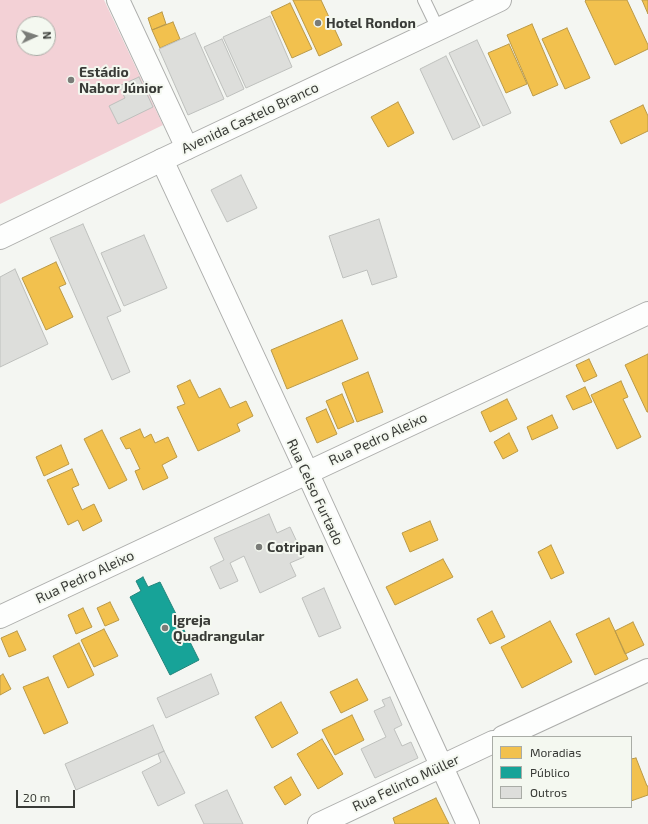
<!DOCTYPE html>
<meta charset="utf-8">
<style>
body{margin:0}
#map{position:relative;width:648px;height:824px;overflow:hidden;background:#f4f6f2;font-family:"Exo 2",sans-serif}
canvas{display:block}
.legend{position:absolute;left:492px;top:736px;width:140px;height:72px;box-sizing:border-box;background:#f4f8f0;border:1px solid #a9aca6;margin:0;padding:5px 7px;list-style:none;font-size:12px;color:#393b37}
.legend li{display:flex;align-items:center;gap:8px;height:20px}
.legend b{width:20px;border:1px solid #a9aca6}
.north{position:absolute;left:16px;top:16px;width:40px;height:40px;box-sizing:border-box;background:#f4f8f0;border:1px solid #a9aca6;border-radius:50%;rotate:87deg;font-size:11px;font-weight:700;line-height:16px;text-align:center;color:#393b37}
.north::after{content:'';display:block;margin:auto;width:14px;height:18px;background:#7a7c78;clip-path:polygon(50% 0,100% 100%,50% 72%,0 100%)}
.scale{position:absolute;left:16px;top:790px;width:59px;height:18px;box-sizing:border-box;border:2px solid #393b37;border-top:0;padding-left:5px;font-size:12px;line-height:14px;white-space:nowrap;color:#393b37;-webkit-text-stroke:3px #f4f8f0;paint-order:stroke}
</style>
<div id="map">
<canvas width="648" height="824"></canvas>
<ul class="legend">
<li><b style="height:11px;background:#f2c14e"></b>Moradias</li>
<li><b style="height:11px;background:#17a398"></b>Público</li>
<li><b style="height:11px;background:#dddedb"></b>Outros</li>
</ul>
<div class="north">N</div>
<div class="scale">20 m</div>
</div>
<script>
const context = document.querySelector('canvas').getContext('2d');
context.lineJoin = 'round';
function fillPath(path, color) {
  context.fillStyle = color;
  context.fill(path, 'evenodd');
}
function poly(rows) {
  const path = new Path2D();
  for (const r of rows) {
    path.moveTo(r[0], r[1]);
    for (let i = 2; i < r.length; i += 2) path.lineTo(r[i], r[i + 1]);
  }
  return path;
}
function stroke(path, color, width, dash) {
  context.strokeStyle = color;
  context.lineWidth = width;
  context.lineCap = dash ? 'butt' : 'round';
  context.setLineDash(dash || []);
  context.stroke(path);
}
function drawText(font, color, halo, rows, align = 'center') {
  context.font = font + ' "Exo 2",sans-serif';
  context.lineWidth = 4;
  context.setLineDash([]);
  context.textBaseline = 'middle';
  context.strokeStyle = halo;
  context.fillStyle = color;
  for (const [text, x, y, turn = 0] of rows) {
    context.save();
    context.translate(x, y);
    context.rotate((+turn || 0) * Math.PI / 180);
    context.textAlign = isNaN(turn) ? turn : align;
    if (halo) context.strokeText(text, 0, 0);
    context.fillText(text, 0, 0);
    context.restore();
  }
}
fillPath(poly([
 [0,0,104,0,163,125,0,204],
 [24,24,48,24,48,48,24,48]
]), '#f3d1d6');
const homes = poly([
 [293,0,321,0,342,45,319,56,293,0],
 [586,0,627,0,648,45,648,49,615,65,585,1,586,0],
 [642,0,648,0,648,14,642,0],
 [290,3,312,49,292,58,271,12,290,3],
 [162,12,166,24,152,30,148,18,162,12],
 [173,22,180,39,160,48,152,30,173,22],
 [532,24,558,85,533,96,507,35,532,24],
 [567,28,590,78,565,89,542,39,567,28],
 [509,44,527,84,506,93,488,53,509,44],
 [398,102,414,133,388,147,371,117,398,102],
 [643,105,648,116,648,131,621,144,610,121,643,105],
 [56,262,66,284,59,287,73,317,46,330,22,278,56,262],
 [342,320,358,359,287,389,271,350,342,320],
 [648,354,648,412,647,412,625,365,648,354],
 [589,359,597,376,584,382,576,365,589,359],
 [368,372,383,412,357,422,342,383,368,372],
 [190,380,199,398,220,388,230,408,246,401,253,416,237,424,240,431,198,451,177,407,185,404,177,386,190,380],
 [621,381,628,397,623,399,641,437,617,449,591,395,621,381],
 [585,387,592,402,573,410,566,396,585,387],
 [342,394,354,422,338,429,326,401,342,394],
 [507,399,517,419,490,432,481,412,507,399],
 [326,409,337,434,317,443,306,418,326,409],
 [552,415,558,428,532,440,527,427,552,415],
 [140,429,144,438,151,434,155,443,168,437,177,457,162,465,168,478,143,490,135,471,140,469,130,448,126,449,120,438,140,429],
 [102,430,127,480,109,489,84,439,102,430],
 [509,433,518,451,503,459,494,442,509,433],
 [61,445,69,464,44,476,36,457,61,445],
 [72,469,79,485,72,488,82,510,94,504,102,521,83,531,78,520,68,525,47,480,72,469],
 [430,521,438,540,410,552,402,533,430,521],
 [551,545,564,573,551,579,538,552,551,545],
 [443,559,453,577,395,605,386,587,443,559],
 [110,602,119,620,105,626,97,608,110,602],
 [83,608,92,627,76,634,68,615,83,608],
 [492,611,505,637,490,644,477,619,492,611],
 [609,618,628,659,595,675,576,634,609,618],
 [550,621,572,662,522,688,501,647,550,621],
 [633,622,644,645,625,654,615,631,633,622],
 [104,629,118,656,94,667,81,640,104,629],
 [17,631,26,650,9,657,1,638,17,631],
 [79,643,94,675,68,688,53,656,79,643],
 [3,674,11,689,0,695,0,676,3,674],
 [48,677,68,723,44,734,23,687,48,677],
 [357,679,368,700,341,713,330,692,357,679],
 [281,702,298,733,272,748,255,717,281,702],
 [352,715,364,740,335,755,322,730,352,715],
 [322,739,343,774,318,789,297,754,322,739],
 [636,758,647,786,648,786,648,795,631,801,631,759,636,758],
 [291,777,301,795,285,805,274,787,291,777],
 [436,798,449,824,395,824,393,818,436,798]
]);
fillPath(homes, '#f2c14e');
stroke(homes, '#ba9947', 1);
const public = poly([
 [143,577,148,587,160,582,199,660,170,675,130,597,141,591,136,581,143,577]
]);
fillPath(public, '#17a398');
stroke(public, '#21847b', 1);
const building = poly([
 [270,16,292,67,246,88,223,37,270,16],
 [195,33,224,99,188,115,159,49,195,33],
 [222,39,244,89,227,97,204,47,222,39],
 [477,40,511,113,483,126,449,53,477,40],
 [446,56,480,127,453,140,420,69,446,56],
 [139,77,153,107,118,124,109,106,125,98,119,86,139,77],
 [241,175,257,208,227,222,211,190,241,175],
 [379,219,397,277,372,285,367,270,343,278,329,236,379,219],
 [83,224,121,311,107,317,130,372,112,380,50,238,83,224],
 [144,235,167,288,124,306,101,253,144,235],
 [15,269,48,344,0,367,0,277,15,269],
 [269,514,277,533,290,527,304,557,290,563,296,576,260,593,244,556,230,563,238,581,220,589,210,567,224,560,214,538,269,514],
 [324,588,341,628,319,637,302,598,324,588],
 [211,674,219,694,166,718,157,698,211,674],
 [390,697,402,725,394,729,402,746,411,742,418,758,375,778,361,749,386,737,374,711,385,706,382,700,390,697],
 [153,725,164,751,76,790,65,764,153,725],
 [164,751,185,793,158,806,142,772,161,762,158,754,164,751],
 [227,790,243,824,204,824,195,805,227,790]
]);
fillPath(building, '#dddedb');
stroke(building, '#bec0bd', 1);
const service = poly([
 [424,0,438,29]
]);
const minor = poly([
 [118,0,187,148],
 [162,160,307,472,468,824],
 [0,617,648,313],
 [503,737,648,670],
 [319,824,493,742]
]);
const trunk = poly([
 [0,238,162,160,500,0]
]);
stroke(service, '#adaeac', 14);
stroke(minor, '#adaeac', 24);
stroke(trunk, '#adaeac', 24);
stroke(service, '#fdfefd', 12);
stroke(minor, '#fdfefd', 22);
stroke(trunk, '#fdfefd', 22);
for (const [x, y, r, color] of [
 [318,23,4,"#7a7c78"],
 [71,80,4,"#7a7c78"],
 [259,547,4,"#7a7c78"],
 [165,628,4,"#7a7c78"]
]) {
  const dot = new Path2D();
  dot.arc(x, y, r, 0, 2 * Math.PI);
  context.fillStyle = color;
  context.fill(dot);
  stroke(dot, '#f4f8f0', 1.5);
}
drawText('bold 14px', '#393b37', '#f4f8f0', [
 ["Hotel Rondon",326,23],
 ["Estádio",79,72],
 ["Nabor Júnior",79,88],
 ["Cotripan",267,547],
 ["Igreja",173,620],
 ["Quadrangular",173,636]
], 'left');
drawText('14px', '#393b37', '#f4f8f0', [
 ["Avenida Castelo Branco",250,118,-25],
 ["Rua Pedro Aleixo",378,439,-25],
 ["Rua Celso Furtado",315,492,65],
 ["Rua Pedro Aleixo",85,577,-25],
 ["Rua Felinto Müller",406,783,-25]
]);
</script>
